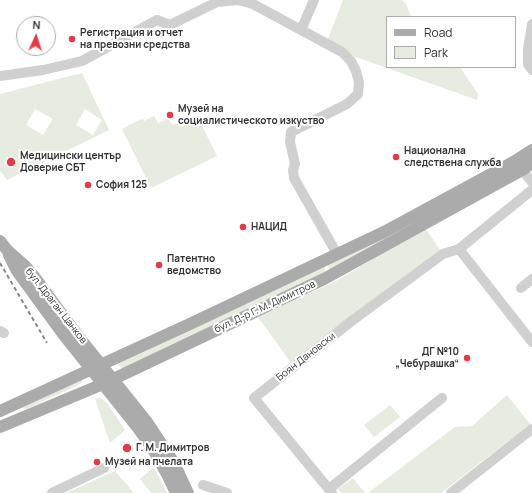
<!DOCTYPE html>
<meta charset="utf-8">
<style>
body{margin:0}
#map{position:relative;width:532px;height:493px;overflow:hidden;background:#fff;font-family:Manrope,sans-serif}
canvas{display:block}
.legend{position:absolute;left:386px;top:16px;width:130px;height:52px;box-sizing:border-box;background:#fff;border:1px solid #adadad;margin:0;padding:5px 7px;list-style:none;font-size:12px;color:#333}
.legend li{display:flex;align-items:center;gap:8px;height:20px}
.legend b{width:20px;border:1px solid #adadad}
.north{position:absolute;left:16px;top:16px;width:40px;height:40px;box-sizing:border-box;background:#fff;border:1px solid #adadad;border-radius:50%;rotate:3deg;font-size:11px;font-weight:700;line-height:16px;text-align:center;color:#333}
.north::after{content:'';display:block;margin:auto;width:14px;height:18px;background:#e63946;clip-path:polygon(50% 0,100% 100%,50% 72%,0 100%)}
</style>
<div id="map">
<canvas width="532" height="493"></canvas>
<ul class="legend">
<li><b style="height:5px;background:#ababab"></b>Road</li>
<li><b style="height:11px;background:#e6ecdf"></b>Park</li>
</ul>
<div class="north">N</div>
</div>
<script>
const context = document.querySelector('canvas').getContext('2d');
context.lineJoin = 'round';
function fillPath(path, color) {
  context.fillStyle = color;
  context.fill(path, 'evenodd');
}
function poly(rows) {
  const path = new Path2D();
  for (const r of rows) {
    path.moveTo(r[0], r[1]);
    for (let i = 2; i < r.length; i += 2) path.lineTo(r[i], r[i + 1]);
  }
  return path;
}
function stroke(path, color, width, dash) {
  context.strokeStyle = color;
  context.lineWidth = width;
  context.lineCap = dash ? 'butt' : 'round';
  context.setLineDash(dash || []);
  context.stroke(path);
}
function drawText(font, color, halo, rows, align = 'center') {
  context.font = font + ' Manrope,sans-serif';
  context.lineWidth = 4;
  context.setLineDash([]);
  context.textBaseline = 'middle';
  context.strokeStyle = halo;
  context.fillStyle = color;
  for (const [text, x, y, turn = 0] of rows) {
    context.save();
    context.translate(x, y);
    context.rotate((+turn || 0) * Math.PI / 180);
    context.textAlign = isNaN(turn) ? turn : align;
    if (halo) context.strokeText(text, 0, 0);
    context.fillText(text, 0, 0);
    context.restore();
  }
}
fillPath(poly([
 [343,0,402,0,406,4,411,17,387,17,387,67,460,67,478,94,477,100,342,52,326,44],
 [82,73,109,130,7,180,0,170,0,94],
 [35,109,53,119,43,135,26,125],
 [85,109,102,120,93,135,76,125],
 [154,116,158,123,169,119,172,125,182,121,183,123,197,116,217,156,151,188,122,129,137,121,143,119,144,121],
 [462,198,407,226,330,271,326,262],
 [425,228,443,254,294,367,258,317,336,281],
 [322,263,327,273,123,369,117,364],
 [80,378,83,381,80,384,27,409,22,408,23,406],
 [507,395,530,424,441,493,368,493,455,427,472,426],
 [100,398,104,400,110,407,125,430,110,443,95,399],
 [390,405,400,417,374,437,364,425],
 [154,467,167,493,151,493,140,479],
 [115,471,134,493,66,493],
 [353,478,365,493,341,493,338,489]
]), '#e6ecdf');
stroke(poly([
 [532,24,528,49,528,64,532,70],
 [301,30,314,0],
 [0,76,43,70,82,61,157,20,170,25,217,2,238,0,253,4,342,52,351,61,356,71,359,82,358,94,347,104,291,132,290,142,295,164,293,170,294,178,337,254],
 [518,165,532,182],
 [459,249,532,342],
 [521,288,532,279],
 [0,331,4,333],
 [203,485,227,493],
 [329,489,442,398],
 [52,493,104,468],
 [332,493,254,398,353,320,443,254,459,249,532,190],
 [451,493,532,429]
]), '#d0d0d0', 10);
stroke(poly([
 [0,241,7,250,25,266,36,279,78,336,147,422,174,463,188,493],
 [9,255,17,271,63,334,138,428,153,449,168,476,176,493],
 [0,411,192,323,384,232,515,161,532,150],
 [0,427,103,384,324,279,522,170,532,163]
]), '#ababab', 12);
stroke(poly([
 [0,263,47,343]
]), '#888', 2, [4, 3]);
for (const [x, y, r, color] of [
 [72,39,4,"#e63946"],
 [170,115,4,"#e63946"],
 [396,157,4,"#e63946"],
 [11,162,5,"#e63946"],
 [88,185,4,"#e63946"],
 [243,227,4,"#e63946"],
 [159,265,4,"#e63946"],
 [467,358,4,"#e63946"],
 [127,448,5,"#e63946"],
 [97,462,4,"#e63946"]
]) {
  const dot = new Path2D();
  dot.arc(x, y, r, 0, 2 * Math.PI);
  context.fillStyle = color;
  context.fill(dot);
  stroke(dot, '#fff', 1.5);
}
drawText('bold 10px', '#333', '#fff', [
 ["Регистрация и отчет",80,33],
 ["на превозни средства",80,45],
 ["Музей на",178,109],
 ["социалистическото изкуство",178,121],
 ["Национална",404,151],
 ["следствена служба",404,163],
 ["Медицински център",20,156],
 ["Доверие СБТ",20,168],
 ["София 125",96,185],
 ["НАЦИД",251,227],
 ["Патентно",167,259],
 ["ведомство",167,271],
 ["ДГ №10",459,352,"right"],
 ["„Чебурашка“",459,364,"right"],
 ["Г. М. Димитров",136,448],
 ["Музей на пчелата",105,462]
], 'left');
drawText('10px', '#333', '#fff', [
 ["бул. Драган Цанков",56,306,52],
 ["бул. Д-р Г. М. Димитров",265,307,-25],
 ["Боян Дановски",306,357,-38]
]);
</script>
